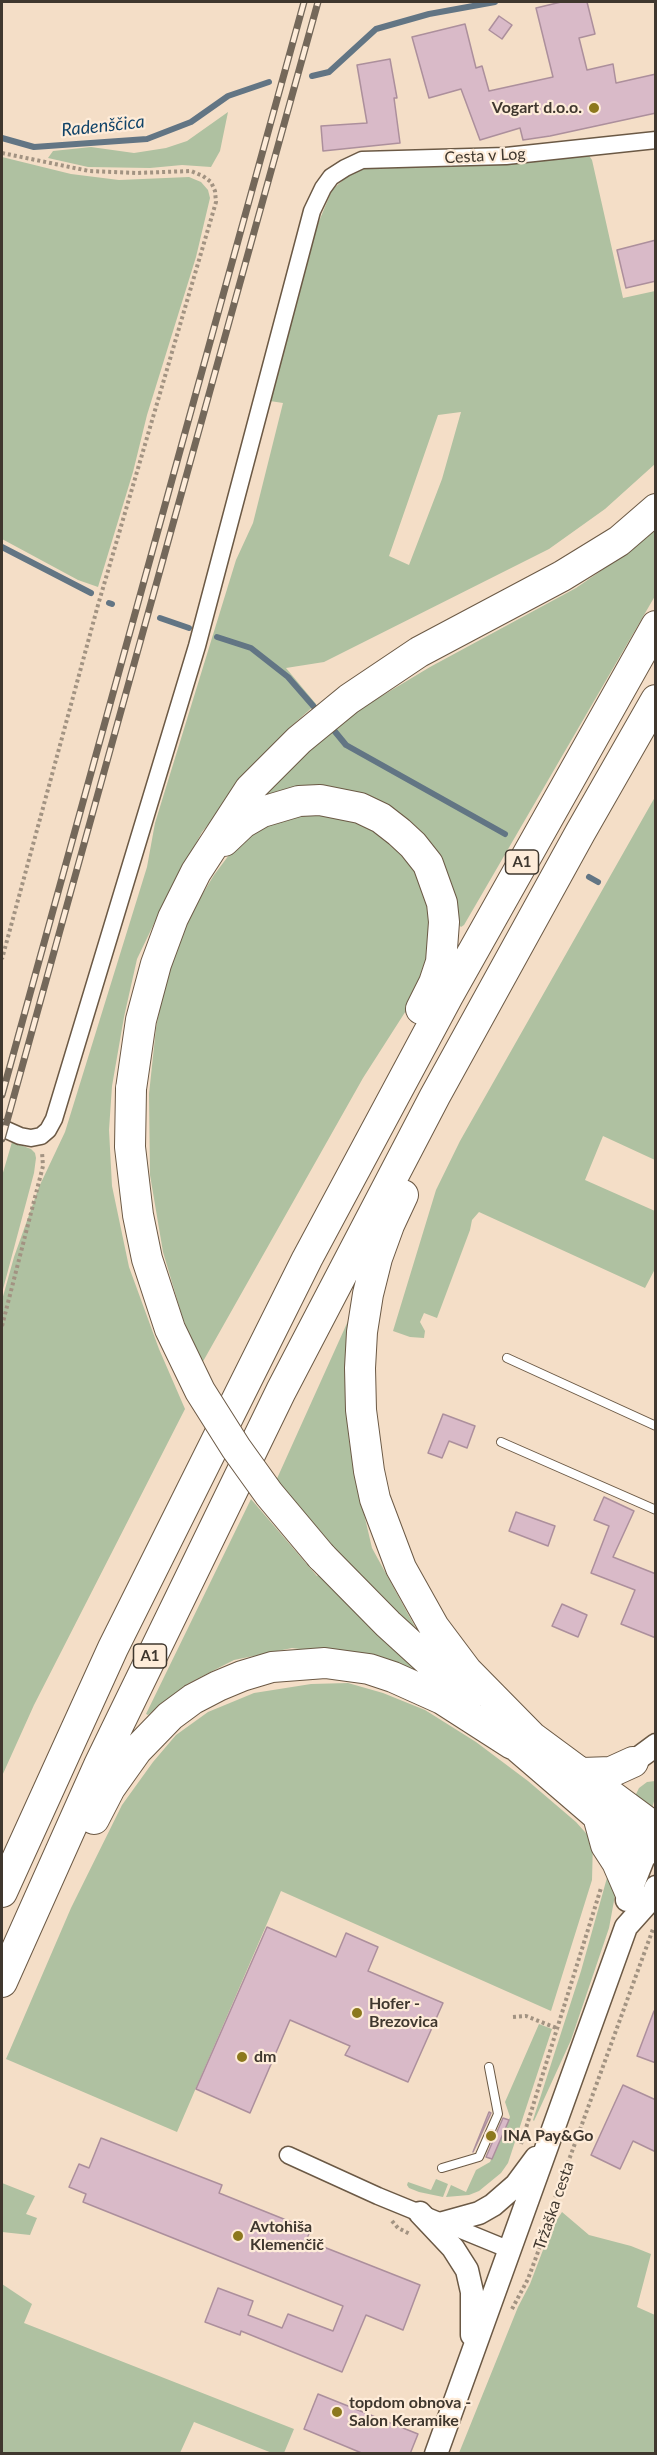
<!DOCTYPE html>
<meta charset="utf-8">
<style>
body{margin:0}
#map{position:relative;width:657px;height:2455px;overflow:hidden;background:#f4dec7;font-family:Lato,sans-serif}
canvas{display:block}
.frame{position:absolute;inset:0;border:3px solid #3f372e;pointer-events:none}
</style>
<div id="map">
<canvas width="657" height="2455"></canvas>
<div class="frame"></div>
</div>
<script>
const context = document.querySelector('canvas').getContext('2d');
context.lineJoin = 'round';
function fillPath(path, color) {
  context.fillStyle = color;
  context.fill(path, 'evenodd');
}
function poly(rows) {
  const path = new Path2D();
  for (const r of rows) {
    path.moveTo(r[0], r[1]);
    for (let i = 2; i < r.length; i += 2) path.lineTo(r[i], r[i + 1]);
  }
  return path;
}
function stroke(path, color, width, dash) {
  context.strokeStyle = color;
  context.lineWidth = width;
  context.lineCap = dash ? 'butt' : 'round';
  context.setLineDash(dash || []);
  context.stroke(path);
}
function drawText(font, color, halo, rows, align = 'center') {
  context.font = font + ' Lato,sans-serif';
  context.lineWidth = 4.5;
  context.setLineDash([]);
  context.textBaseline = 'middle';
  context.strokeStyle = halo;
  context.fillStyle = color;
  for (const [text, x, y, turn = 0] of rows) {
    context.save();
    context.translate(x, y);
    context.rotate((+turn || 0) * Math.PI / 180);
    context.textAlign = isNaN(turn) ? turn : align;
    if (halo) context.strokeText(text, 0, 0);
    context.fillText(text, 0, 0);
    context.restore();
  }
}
fillPath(poly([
 [228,112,220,151,211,167,182,165,150,168,88,167,48,158,53,151,91,147,134,153,166,148,187,141],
 [588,154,592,160,623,298,655,291,655,464,605,509,549,549,324,662,286,668,316,704,288,729,202,832,162,907,137,959,124,1017,112,1086,109,1130,112,1186,129,1267,159,1349,185,1409,34,1705,2,1776,2,1300,14,1257,39,1187,65,1132,147,867,155,823,236,560,253,523,283,403,270,401,312,238,332,190,352,172,371,165],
 [461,412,442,479,409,565,389,556,438,415],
 [2,157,71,174,119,180,189,177,201,182,208,190,210,198,196,257,147,415,133,472,98,587,78,580,2,539],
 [655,528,655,596,464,925,461,927,457,923,406,826,261,799,306,752,360,709,430,667,576,588,628,552],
 [655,797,655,1160,603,1136,585,1180,655,1211,655,1269,645,1288,479,1212,472,1220,470,1230,437,1318,424,1313,420,1322,425,1331,424,1338,410,1337,393,1331,436,1190,460,1141],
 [320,810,359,821,391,841,417,872,429,908,430,946,425,981,363,1078,201,1365,182,1316,163,1252,150,1175,149,1094,156,1028,166,975,188,918,214,875,232,851,250,834,288,816],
 [12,1142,31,1149,35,1153,36,1158,34,1173,2,1293,2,1176],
 [348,1321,345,1371,349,1441,361,1501,372,1548,419,1634,416,1638,275,1483],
 [251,1499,317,1576,321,1573,422,1673,418,1676,344,1655,292,1648,234,1660,187,1684,148,1715,146,1714],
 [348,1683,383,1693,425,1710,476,1742,528,1781,576,1822,593,1841,592,1880,551,2011,281,1891,177,2132,6,2059,71,1908,122,1805,153,1762,176,1735,208,1712,254,1693,311,1684],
 [655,1781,655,1798,652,1808,634,1798,639,1788,647,1782],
 [610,1867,616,1890,609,1928,571,2040,534,2121,533,2120,581,1971],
 [539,2024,552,2029,508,2163,501,2173,479,2191,469,2195,446,2197,451,2185,466,2192,476,2170,490,2162,510,2117,505,2102],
 [436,2179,448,2184,443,2197,419,2192,409,2188,407,2185,408,2182,431,2190],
 [2,2183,35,2196,26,2214,37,2218,30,2235,2,2232],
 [562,2212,589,2235,631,2246,651,2254,637,2307,655,2315,655,2453,459,2453,518,2307,530,2284,551,2229],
 [2,2284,32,2304,24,2323,294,2429,284,2453,272,2453,194,2422,180,2453,2,2453]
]), '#afc1a1');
stroke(poly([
 [312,76,329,72,376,29,429,14,495,2],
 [2,138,34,147,147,139,191,122,228,96,269,82],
 [2,547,91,593],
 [109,603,112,604],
 [160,618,189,628],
 [217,637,251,648,288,677,315,708],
 [332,728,346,745,505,834],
 [589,877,598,882]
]), '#627584', 6);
const building = poly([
 [561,2,587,2,595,34,579,38,587,70,613,64,616,83,656,74,656,113,550,136,523,140,520,128,480,140,461,89,429,98,412,37,465,24,476,68,482,66,489,91,553,77,536,8,561,2],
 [499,16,512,25,502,39,489,30,499,16],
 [390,59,397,98,394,98,400,143,323,151,321,126,367,123,357,65,390,59],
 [656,240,656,281,626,288,617,250,656,240],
 [443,1414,475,1426,467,1448,449,1441,442,1458,428,1453,443,1414],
 [604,1497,634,1511,613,1557,656,1574,656,1638,621,1624,635,1590,591,1573,609,1526,594,1520,604,1497],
 [516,1512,555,1526,548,1546,509,1531,516,1512],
 [562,1604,587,1615,578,1637,552,1626,562,1604],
 [267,1927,336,1957,346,1933,378,1947,368,1971,443,2003,408,2082,345,2055,350,2046,290,2020,250,2113,196,2089,267,1927],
 [654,2011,656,2011,656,2063,637,2056,654,2011],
 [623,2085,656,2100,656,2152,633,2141,620,2169,591,2155,623,2085],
 [489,2112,491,2113,473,2152,489,2112],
 [503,2118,509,2120,492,2159,486,2157,503,2118],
 [101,2138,222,2185,219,2193,311,2230,306,2240,420,2285,403,2330,366,2315,342,2372,241,2331,240,2335,205,2322,218,2288,253,2301,248,2315,282,2328,288,2314,333,2331,343,2306,83,2202,86,2194,69,2187,79,2164,89,2168,101,2138],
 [318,2394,418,2434,410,2454,364,2454,304,2429,318,2394]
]);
fillPath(building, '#d9bac8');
stroke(building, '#ac8f9c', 1.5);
const lane = poly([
 [507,1358,656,1426],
 [501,1442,656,1510],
 [442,2168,479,2157,498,2114,489,2067]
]);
const street = poly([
 [2,1128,20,1136,31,1138,41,1136,48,1130,54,1119,197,646,312,211,323,188,331,177,345,168,362,160,506,156,656,140],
 [288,2155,378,2196,510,2250]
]);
const secondary = poly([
 [633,1762,656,1745],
 [627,1900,652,1836],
 [420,2213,453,2248,467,2270,472,2292,472,2335],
 [443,2223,479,2213,493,2205,516,2185,536,2158],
 [436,2454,626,1927,651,1899,656,1887]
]);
const highway = poly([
 [224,841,243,823,262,812,299,801,320,800,360,808,381,818,399,832,413,845,428,864,442,903,444,922,441,962,434,983,421,1009],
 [131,1089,141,1020,156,964,173,918,196,872,250,789,299,740,349,699,419,652,562,576,619,541,656,509],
 [403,1195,389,1225,377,1258,368,1294,362,1332,360,1368,361,1410,369,1471,375,1499,401,1568,434,1627,467,1671,531,1736],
 [321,1556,388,1624,468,1697],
 [498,1730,598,1816,645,1851],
 [528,1734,655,1828],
 [582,1773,611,1772,633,1762],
 [598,1816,606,1845,617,1862,630,1892],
 [94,1819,110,1788,137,1750,170,1716,193,1699,218,1686,242,1676,272,1667,325,1663,369,1669,393,1677,442,1699,512,1744],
 [2,1892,113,1648,307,1259,448,996,656,626],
 [2,1982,99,1765,281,1391,435,1096,580,833,656,700]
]);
stroke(lane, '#6b5945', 10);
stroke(street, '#6b5945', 19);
stroke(secondary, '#6b5945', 25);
stroke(highway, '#6b5945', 32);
stroke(poly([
 [2,153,89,171,136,173,191,171,203,176,211,182,215,191,216,202,98,605,2,959],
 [2,1326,43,1166,42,1152],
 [513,2017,526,2016,559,2029],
 [521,2144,601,1888],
 [392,2221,398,2228,410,2234],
 [512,2309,528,2279,545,2233,554,2201,653,1929]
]), '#a29382', 4, [3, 3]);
stroke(lane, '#fff', 8);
stroke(street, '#fff', 16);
stroke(secondary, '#fff', 22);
stroke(highway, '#fff', 30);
const rail = poly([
 [2,1095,304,2],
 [2,1139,318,2]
]);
stroke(rail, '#74685a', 7);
stroke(rail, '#feecd9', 4.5, [14]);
const highwayBridge = poly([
 [131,1089,130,1147,138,1215,147,1259,170,1329,200,1391,236,1448,269,1494,321,1556]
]);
stroke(highwayBridge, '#6b5945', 32, []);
stroke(highwayBridge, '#fff', 30);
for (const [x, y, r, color] of [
 [594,108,6,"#8c781d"],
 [357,2013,6,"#8c781d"],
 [242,2057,6,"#8c781d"],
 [491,2136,6,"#8c781d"],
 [238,2236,6,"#8c781d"],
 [337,2412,6,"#8c781d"]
]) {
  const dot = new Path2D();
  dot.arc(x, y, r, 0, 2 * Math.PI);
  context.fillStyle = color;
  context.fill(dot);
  stroke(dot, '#feecd9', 2);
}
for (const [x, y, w] of [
 [522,862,33],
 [150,1656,33]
]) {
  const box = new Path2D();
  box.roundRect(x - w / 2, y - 12, w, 24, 4.5);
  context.fillStyle = '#feecd9';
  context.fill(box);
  stroke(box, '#3f372e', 1.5);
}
drawText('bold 15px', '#3f372e', null, [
 ["A1",522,862],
 ["A1",150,1656]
]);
drawText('bold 16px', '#3f372e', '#feecd9', [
 ["Vogart d.o.o.",582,108,"right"],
 ["Hofer -",369,2004],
 ["Brezovica",369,2022],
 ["dm",254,2057],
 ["INA Pay&Go",503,2136],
 ["Avtohiša",250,2227],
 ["Klemenčič",250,2245],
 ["topdom obnova -",349,2403],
 ["Salon Keramike",349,2421]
], 'left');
drawText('16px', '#3f372e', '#feecd9', [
 ["Cesta v Log",485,156,-3],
 ["Tržaška cesta",554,2206,-71]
]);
drawText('italic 18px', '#114469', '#feecd9', [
 ["Radenščica",103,126,-6]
]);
</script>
